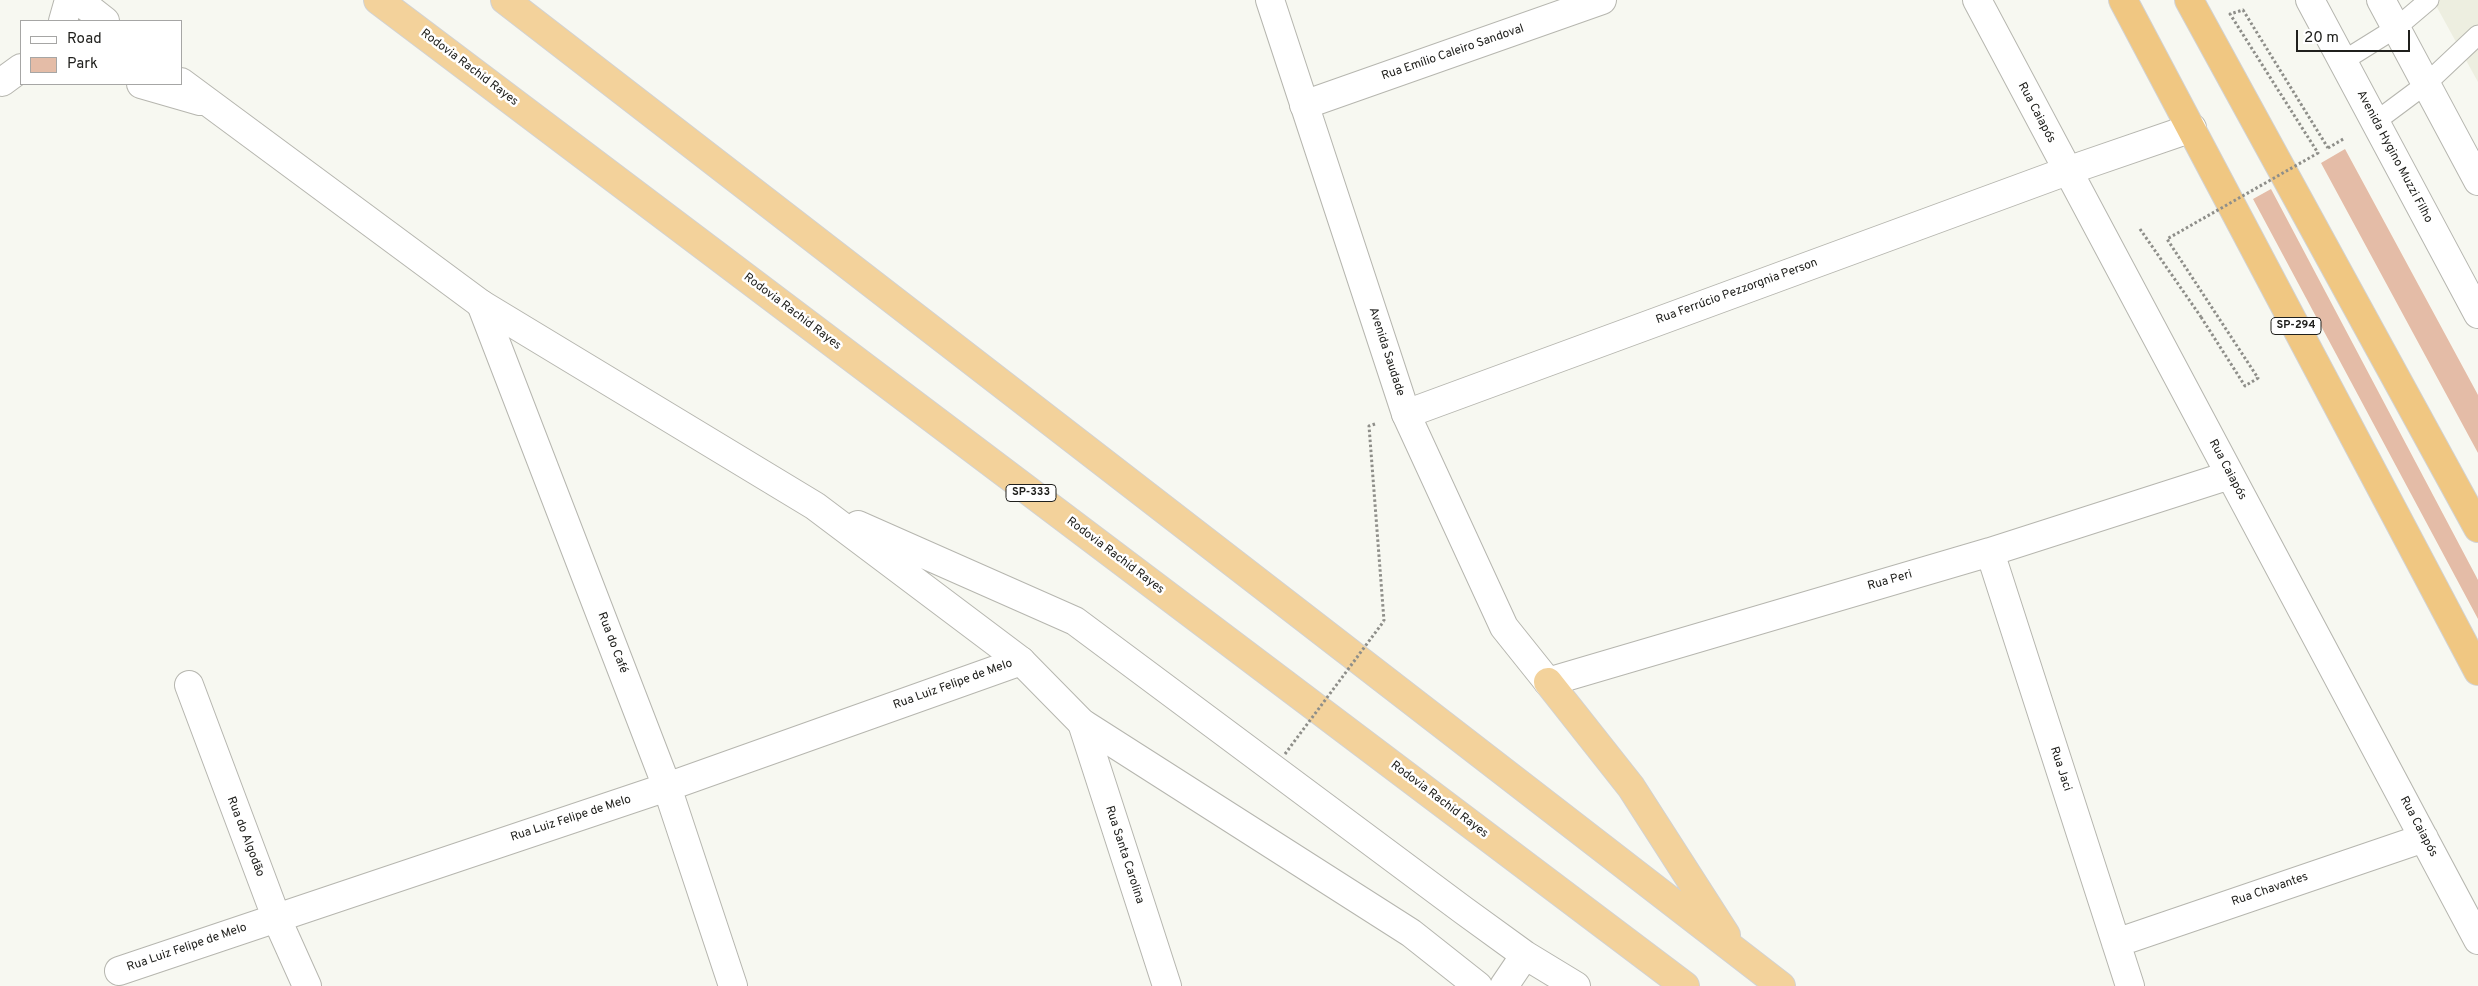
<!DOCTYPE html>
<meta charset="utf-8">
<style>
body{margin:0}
#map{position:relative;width:2478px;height:986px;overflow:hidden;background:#f7f8f1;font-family:Overpass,sans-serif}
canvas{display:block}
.legend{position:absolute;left:20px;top:20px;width:162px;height:65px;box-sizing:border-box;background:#fff;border:1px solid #a6a6a5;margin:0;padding:6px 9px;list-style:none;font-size:15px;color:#20201d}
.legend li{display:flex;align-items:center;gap:10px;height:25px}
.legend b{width:25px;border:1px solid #a6a6a5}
.scale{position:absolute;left:2296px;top:30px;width:114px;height:22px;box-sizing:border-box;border:2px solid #20201d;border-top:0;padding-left:6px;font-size:15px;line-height:18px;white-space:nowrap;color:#20201d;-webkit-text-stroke:4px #fff;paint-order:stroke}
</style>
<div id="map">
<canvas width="2478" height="986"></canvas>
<ul class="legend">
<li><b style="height:6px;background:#fff"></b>Road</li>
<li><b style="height:14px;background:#e4bca7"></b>Park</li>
</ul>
<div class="scale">20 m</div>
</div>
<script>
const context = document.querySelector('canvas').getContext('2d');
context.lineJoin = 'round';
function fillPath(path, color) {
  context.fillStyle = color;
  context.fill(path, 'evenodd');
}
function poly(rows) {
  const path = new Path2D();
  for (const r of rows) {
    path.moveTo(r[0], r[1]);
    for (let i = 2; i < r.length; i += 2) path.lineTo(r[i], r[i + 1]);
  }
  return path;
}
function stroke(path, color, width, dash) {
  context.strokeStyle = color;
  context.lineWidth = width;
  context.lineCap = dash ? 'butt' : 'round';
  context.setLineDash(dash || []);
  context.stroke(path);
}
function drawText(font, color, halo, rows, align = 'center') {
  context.font = font + ' Overpass,sans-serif';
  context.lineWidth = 5;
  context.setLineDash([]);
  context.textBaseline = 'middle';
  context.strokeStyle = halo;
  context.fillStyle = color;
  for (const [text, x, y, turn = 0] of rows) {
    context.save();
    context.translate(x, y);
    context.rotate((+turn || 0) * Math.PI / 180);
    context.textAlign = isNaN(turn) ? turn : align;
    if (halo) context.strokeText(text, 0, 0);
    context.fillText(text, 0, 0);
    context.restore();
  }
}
fillPath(poly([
 [2433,0,2478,0,2478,82]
]), '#edeee0');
fillPath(poly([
 [2345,149,2478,395,2478,453,2321,163],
 [2271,189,2478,580,2478,619,2253,199]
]), '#e4bca7');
const service = poly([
 [2343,61,2396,28,2429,0],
 [2375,122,2426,84,2478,35]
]);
const minor = poly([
 [1977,0,2478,940],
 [1304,105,1602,0],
 [481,304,667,787,733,986],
 [1406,414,2067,171,2192,128],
 [1990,552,2130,986],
 [1548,682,1990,552,2230,475],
 [189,685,276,917,307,986],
 [1082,723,1167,986],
 [2116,943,2424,838],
 [119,971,667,787,1021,661]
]);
const tertiary = poly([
 [78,0,105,21],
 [63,21,69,0],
 [2,82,21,68],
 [181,82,481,304,815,506,1021,661,1082,723,1411,933,1478,986],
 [141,84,200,101],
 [858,525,1075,621,1463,910,1525,955,1576,986],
 [1504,986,1525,955]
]);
const secondary = poly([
 [1270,0,1406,414,1504,627,1548,682],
 [2310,0,2478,314],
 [2381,0,2478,181]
]);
const trunk = poly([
 [378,0,1685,986],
 [505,0,1781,986],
 [1548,682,1631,787,1726,935]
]);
const motorway = poly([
 [2123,0,2478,671],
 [2189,0,2478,528]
]);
stroke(service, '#b6b6af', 21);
stroke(minor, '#b6b6af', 30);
stroke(tertiary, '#b6b6af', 30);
stroke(secondary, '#b6b6af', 30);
stroke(trunk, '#d2d2d2', 30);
stroke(motorway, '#d2d2d2', 30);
stroke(poly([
 [2328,148,2345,138],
 [2140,229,2201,317],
 [1375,424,1369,426,1384,621]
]), '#8e8e89', 3, [2.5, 2.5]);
stroke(service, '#fff', 19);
stroke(minor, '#fff', 28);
stroke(tertiary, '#fff', 28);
stroke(secondary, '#fff', 28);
stroke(trunk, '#f3d29b', 28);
stroke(motorway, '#f0c782', 28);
stroke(poly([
 [2201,317,2245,386,2258,378,2167,239,2318,153,2230,14,2243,10,2328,148],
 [1285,754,1384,621]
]), '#8e8e89', 3, [2.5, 2.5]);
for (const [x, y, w] of [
 [2296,326,50],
 [1031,493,50]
]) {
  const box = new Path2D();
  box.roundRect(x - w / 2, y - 8.5, w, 17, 4);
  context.fillStyle = '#fff';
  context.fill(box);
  stroke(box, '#20201d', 1);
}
drawText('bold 11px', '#20201d', null, [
 ["SP-294",2296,326],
 ["SP-333",1031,493]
]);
drawText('12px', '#20201d', '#fff', [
 ["Rua Emílio Caleiro Sandoval",1453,53,-19],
 ["Rodovia Rachid Rayes",469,68,37],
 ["Rua Caiapós",2036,113,62],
 ["Avenida Hygino Muzzi Filho",2394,157,62],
 ["Rua Ferrúcio Pezzorgnia Person",1737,292,-20],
 ["Rodovia Rachid Rayes",792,312,37],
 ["Avenida Saudade",1386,352,72],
 ["Rua Caiapós",2227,470,62],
 ["Rodovia Rachid Rayes",1115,556,37],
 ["Rua Peri",1890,581,-16],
 ["Rua do Café",612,643,69],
 ["Rua Luiz Felipe de Melo",953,685,-20],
 ["Rua Jaci",2060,769,72],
 ["Rodovia Rachid Rayes",1439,800,37],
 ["Rua Luiz Felipe de Melo",571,819,-18],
 ["Rua Caiapós",2418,827,62],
 ["Rua do Algodão",245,837,69],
 ["Rua Santa Carolina",1124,855,72],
 ["Rua Chavantes",2270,890,-19],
 ["Rua Luiz Felipe de Melo",187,948,-19]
]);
</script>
